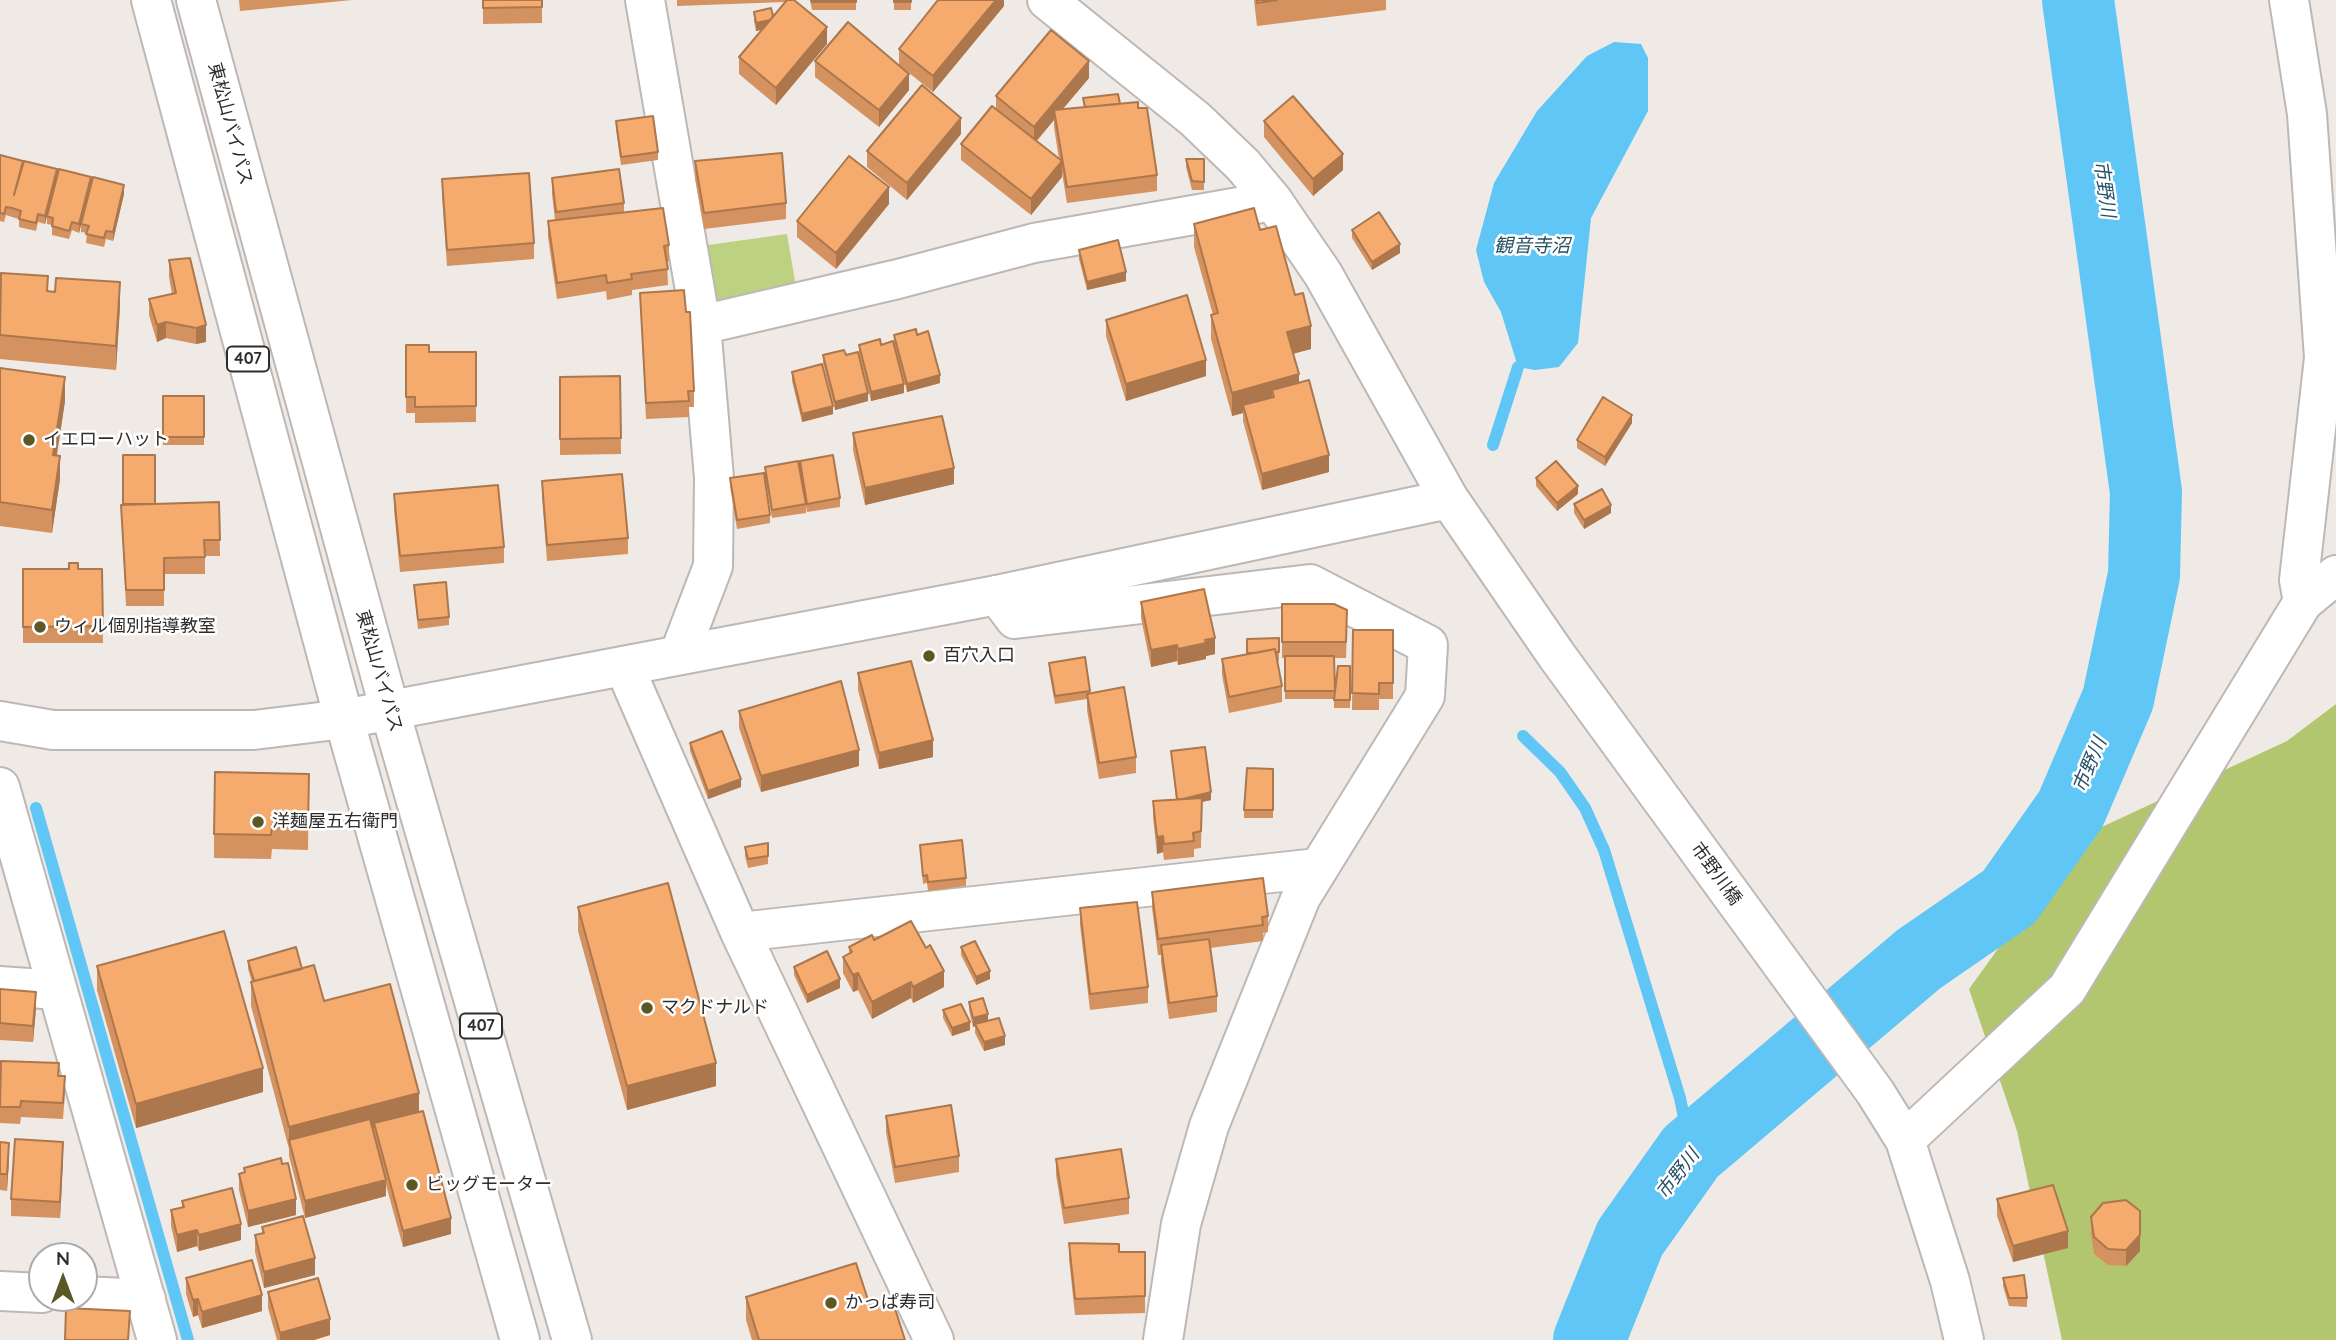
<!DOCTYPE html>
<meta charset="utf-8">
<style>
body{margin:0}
#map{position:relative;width:2336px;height:1340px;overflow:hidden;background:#efeae6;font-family:Quicksand,sans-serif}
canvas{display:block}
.north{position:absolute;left:28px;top:1242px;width:70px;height:70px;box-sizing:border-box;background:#fff;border:2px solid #acabab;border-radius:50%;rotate:0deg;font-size:19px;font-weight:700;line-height:28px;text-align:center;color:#2f2d2c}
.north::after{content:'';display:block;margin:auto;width:24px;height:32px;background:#5c5825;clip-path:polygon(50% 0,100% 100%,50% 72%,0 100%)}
</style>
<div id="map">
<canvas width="2336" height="1340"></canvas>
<div class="north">N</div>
</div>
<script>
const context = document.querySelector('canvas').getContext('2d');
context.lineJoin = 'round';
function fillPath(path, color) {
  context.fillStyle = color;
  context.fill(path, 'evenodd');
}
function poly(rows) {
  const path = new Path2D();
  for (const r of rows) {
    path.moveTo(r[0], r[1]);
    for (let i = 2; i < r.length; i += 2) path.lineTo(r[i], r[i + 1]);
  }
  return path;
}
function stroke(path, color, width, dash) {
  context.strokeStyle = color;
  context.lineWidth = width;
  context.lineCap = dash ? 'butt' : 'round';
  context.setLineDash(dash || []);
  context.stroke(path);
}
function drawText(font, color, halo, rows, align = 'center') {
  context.font = font + ' Quicksand,"Noto Sans JP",sans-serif';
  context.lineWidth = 5;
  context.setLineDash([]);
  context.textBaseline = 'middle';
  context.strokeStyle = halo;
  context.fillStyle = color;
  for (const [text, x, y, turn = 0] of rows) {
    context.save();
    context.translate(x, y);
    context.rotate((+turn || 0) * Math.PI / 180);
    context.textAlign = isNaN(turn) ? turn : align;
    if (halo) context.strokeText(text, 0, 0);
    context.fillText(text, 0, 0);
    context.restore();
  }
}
fillPath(poly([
 [787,234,797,293,723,310,706,301,701,246]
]), '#bdd280');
fillPath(poly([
 [2336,704,2336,1340,2062,1340,2017,1131,1969,989,2078,838,2287,741]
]), '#b1c66e');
fillPath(poly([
 [1614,42,1641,44,1648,58,1648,111,1591,218,1578,343,1559,367,1535,370,1518,367,1501,312,1484,282,1476,250,1494,183,1537,111,1587,56]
]), '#5fc6f6');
stroke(poly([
 [1493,445,1518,367],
 [1523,736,1560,772,1585,808,1604,850,1680,1098,1691,1152],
 [36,808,188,1340]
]), '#5fc6f6', 12);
stroke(poly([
 [1589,1340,1630,1238,1691,1152,1919,959,2009,897,2071,809,2118,699,2144,575,2146,492,2078,0]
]), '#5fc6f6', 72);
const street = poly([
 [645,0,701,325,714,478,713,566,679,655],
 [2289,0,2307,114,2324,358,2299,580,2303,602],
 [701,325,898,279,1034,243,1273,201],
 [997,595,1015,619,1310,584,1428,645,1425,696,1301,897,1209,1126,1181,1224,1163,1340],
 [624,666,740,932,934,1340],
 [0,787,157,1340],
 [740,932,1317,868],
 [0,986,57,990],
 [0,1291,42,1293],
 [84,1296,146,1299]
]);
const secondary = poly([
 [1047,0,1195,119,1243,165,1273,201,1323,274,1449,499,1557,656,1875,1092,1905,1140,1950,1281,1964,1340],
 [0,721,53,730,254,730,344,719,997,595,1449,499],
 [1905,1140,2067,989,2303,602,2336,575]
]);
const highway = poly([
 [151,0,344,719,520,1340],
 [196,0,390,711,572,1340]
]);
stroke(street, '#bdb8b5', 42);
stroke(secondary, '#bdb8b5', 42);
stroke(highway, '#bdb8b5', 42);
stroke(street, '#fff', 38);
stroke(secondary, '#fff', 38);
stroke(highway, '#fff', 38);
fillPath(poly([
 [239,0,352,0,240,11],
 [483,0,542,0,542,23,483,24],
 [677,0,794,0,827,44,776,105,739,74,739,57,761,30,756,31,754,21,754,12,773,16,785,2,677,6],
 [810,0,856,0,856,10,812,10],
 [894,0,911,0,911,10,894,10],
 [1004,0,1004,6,933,92,904,69,909,90,879,127,815,77,815,61,899,65,899,49],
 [1254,0,1386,0,1386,10,1257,26],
 [1089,78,1063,109,1084,107,1083,98,1138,108,1157,175,1157,191,1067,203,1062,173,1062,177,1031,215,961,160,961,144,996,109,996,96],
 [1054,120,1054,127,1059,159,1037,141],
 [616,121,658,152,658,160,621,165,616,129],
 [1264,121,1343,170,1313,196,1264,137],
 [961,134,907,200,867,167,867,151],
 [0,155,23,167,57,176,91,177,79,233,72,230,69,239,52,235,52,225,47,224,47,216,49,208,45,224,38,222,36,231,19,227,19,219,12,217,6,215,4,222,0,221],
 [1186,159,1204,159,1204,190,1192,190,1186,167],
 [695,161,786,203,786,219,704,229,695,178],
 [552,178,624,203,624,212,669,245,669,261,667,262,668,285,632,290,632,295,607,300,606,291,557,299,548,237,548,221,555,220,552,194],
 [442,179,534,243,534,259,447,266,442,196],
 [124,194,113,241,106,239,104,247,86,243,87,233,81,232,81,224],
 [889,204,836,269,797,237,797,221],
 [1194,224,1260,230,1295,295,1311,349,1293,354,1299,383,1329,472,1262,490,1243,421,1243,413,1232,416,1211,339,1211,315,1213,315,1194,247],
 [1352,230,1400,253,1372,270,1352,238],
 [1079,250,1126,281,1087,290,1079,259],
 [169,260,206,342,196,344,166,338,157,342,149,315,149,299,172,294,169,277],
 [0,287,48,291,120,306,116,370,0,359],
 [640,293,686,312,694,391,694,407,689,407,689,417,646,419],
 [1106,320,1206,376,1126,401,1106,336],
 [894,335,917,335,940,383,907,392,894,344],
 [406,345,429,352,476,352,476,422,415,423,415,413,406,413],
 [859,345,881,345,904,393,871,401,859,353],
 [823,355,846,355,868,401,835,410,823,363],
 [0,368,65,401,57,455,60,479,52,533,0,526],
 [792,372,833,414,802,422,792,381],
 [620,376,621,454,560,455,560,377],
 [163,396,204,396,204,445,163,445],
 [1632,423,1605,466,1577,448,1577,440],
 [853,433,954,484,865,505,853,450],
 [800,461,840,498,840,507,807,512,800,469],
 [765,467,806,504,806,513,772,518,765,475],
 [730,478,770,515,770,523,737,529,730,486],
 [1536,478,1578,494,1557,511,1536,486],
 [542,481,628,538,628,554,547,561,542,497],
 [394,494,504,547,504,563,400,572,394,510],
 [219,502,220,556,205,556,205,574,164,574,164,606,126,606,121,505],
 [1574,504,1611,513,1584,529,1574,513],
 [23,569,102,569,103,643,23,643],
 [414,585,449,617,449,625,418,629],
 [1141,602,1215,654,1206,656,1206,659,1178,665,1177,661,1151,667,1141,618],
 [1282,604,1347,627,1346,658,1334,658,1335,694,1350,666,1350,708,1334,708,1334,699,1285,699,1285,658,1282,658],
 [1353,630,1393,630,1393,699,1379,699,1379,710,1352,710],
 [1279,638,1279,661,1277,661,1282,686,1282,702,1229,713,1222,675,1222,659,1247,654,1247,639],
 [1049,663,1090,691,1090,693,1136,757,1136,773,1099,779,1087,710,1087,699,1055,704,1049,671],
 [858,673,933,757,879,769,858,690],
 [739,711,859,766,761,792,739,728],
 [690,743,741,787,708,799,690,751],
 [1171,751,1211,800,1202,802,1201,848,1194,849,1194,857,1164,860,1163,852,1157,854,1153,817,1153,801,1176,799],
 [1273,769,1273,818,1244,818,1244,810],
 [309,774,308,850,272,849,271,859,214,858,214,834],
 [768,843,768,864,748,868,745,856,745,847],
 [920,845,966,878,966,886,928,891,927,883,923,884],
 [1152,892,1268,916,1268,932,1263,933,1263,941,1210,948,1217,996,1217,1012,1169,1019,1161,962,1161,955,1158,955,1152,908],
 [578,907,716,1086,627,1110,578,931],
 [1080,908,1148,987,1148,1003,1090,1010,1080,925],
 [874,940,944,987,913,1003,911,998,872,1019,858,990,853,992,843,973,843,957,849,953,849,947],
 [961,947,990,979,976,985,961,955],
 [248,961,302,969,324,1001,419,1112,451,1234,403,1247,386,1185,386,1196,305,1218,289,1156,289,1149,251,1006,251,982,252,982,248,969],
 [97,966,263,1092,136,1128,97,990],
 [794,967,840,988,807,1003,794,975],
 [0,989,36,1008,33,1042,0,1040],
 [969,1002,988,1021,1005,1045,984,1051,975,1033,975,1026,973,1027,969,1010],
 [943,1010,970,1030,952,1036,943,1018],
 [59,1076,65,1092,63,1119,21,1117,20,1124,0,1123,0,1101],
 [886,1116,959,1156,959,1172,895,1183,886,1132],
 [0,1142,9,1159,7,1191,0,1190],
 [63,1158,60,1218,11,1216,11,1199],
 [1056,1159,1129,1198,1129,1214,1064,1224,1056,1175],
 [244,1168,296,1215,248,1227,239,1190,239,1174,244,1173],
 [1997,1199,2068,1248,2013,1262,1997,1216],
 [182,1201,241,1240,199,1251,197,1246,177,1252,171,1226,171,1210,182,1207],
 [2091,1217,2140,1251,2126,1266,2108,1265,2094,1254,2091,1234],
 [262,1227,315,1275,264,1288,255,1252,255,1235,262,1233],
 [1069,1243,1119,1252,1145,1252,1145,1313,1075,1315,1069,1259],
 [186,1278,262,1311,202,1328,198,1315,193,1317,186,1294],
 [2003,1278,2027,1298,2027,1307,2009,1306,2003,1286],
 [268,1292,330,1335,314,1340,277,1340,268,1308],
 [746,1297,870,1306,905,1340,752,1340,746,1320]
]), '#d3925f');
fillPath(poly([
 [996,0,1004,0,1004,6,933,92,933,76],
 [774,19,774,27,756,31,756,23],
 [827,27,827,44,776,105,776,88],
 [1089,61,1089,78,1055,118,1054,110,1054,120,1034,143,1034,127],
 [909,74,909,90,879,127,879,110],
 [961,118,961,134,907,200,907,183],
 [1343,154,1343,170,1313,196,1313,179],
 [1062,161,1062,177,1031,215,1031,199],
 [57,169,57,178,45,224,45,216],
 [91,177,91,185,79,233,79,224],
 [124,185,124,194,113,241,113,232],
 [889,187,889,204,836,269,836,253],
 [1400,244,1400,253,1372,270,1372,262],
 [1126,272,1126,281,1087,290,1087,282],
 [120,282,120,306,116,370,116,346],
 [166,322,166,338,157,342,157,325],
 [206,325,206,342,196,344,196,328],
 [1311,326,1311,349,1287,355,1287,332],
 [1206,360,1206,376,1126,401,1126,384],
 [1299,374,1299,398,1274,397,1272,390,1272,405,1243,405,1243,413,1232,416,1232,393],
 [940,375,940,383,907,392,907,384],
 [65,377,65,401,53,478,53,455],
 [904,384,904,393,871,401,871,392],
 [868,393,868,401,835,410,835,402],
 [833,406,833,414,802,422,802,414],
 [1632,415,1632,423,1605,466,1605,457],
 [1329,455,1329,472,1262,490,1262,474],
 [60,456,60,479,52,533,52,510],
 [954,468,954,484,865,505,865,488],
 [1578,486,1578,494,1557,511,1557,503],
 [1611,505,1611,513,1584,529,1584,520],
 [1215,638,1215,654,1206,656,1206,659,1178,665,1178,649],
 [1177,645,1177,661,1151,667,1151,650],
 [933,740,933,757,879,769,879,753],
 [859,750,859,766,761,792,761,776],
 [741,779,741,787,708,799,708,791],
 [1211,792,1211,800,1202,802,1201,848,1202,802,1177,801],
 [1163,836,1163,852,1157,854,1157,837],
 [944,971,944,987,913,1003,913,987],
 [990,971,990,979,976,985,976,977],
 [858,973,858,990,853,992,853,975],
 [840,979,840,988,807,1003,807,995],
 [911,982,911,998,872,1019,872,1002],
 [36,992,36,1008,33,1042,33,1026],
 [988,1014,988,1023,973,1027,973,1018],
 [970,1022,970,1030,952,1036,952,1028],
 [1005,1036,1005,1045,984,1051,984,1042],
 [716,1063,716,1086,627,1110,627,1086],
 [263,1068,263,1092,136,1128,136,1104],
 [419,1093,419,1116,374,1123,374,1128,292,1150,289,1142,289,1127],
 [63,1142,63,1158,60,1218,60,1202],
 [9,1143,9,1159,7,1191,7,1174],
 [386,1180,386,1196,305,1218,305,1201],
 [296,1199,296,1215,248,1227,248,1211],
 [451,1218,451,1234,403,1247,403,1231],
 [241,1224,241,1240,199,1251,199,1235],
 [197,1230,197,1246,177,1252,177,1235],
 [2068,1231,2068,1248,2013,1262,2013,1246],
 [2140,1235,2140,1251,2126,1266,2126,1250],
 [315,1258,315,1275,264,1288,264,1272],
 [262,1295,262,1311,202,1328,202,1312],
 [198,1299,198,1315,193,1317,193,1300],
 [330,1319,330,1335,314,1340,280,1340,280,1333]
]), '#ac774d');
const building = poly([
 [483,0,542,0,542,7,483,8,483,0],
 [787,0,794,0,827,27,776,88,739,57,787,0],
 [811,0,856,0,856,2,812,2,811,0],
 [894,0,911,0,911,2,894,2,894,0],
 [938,0,996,0,933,76,899,49,938,0],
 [1257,0,1277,0,1257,3,1257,0],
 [771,8,773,16,770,20,756,23,754,12,771,8],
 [848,22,909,74,879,110,815,61,848,22],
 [1051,30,1089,61,1034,127,996,96,1051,30],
 [922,85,961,118,907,183,867,151,922,85],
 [1118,94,1120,104,1085,107,1083,98,1118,94],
 [1293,96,1343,154,1313,179,1264,121,1293,96],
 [1138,102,1138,108,1147,108,1157,175,1067,187,1054,110,1138,102],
 [992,106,1062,161,1031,199,961,144,992,106],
 [653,116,658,152,621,157,616,121,653,116],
 [782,153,786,203,704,213,695,161,782,153],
 [0,155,23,161,14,195,24,161,57,169,45,216,38,214,36,223,19,219,21,211,12,208,6,207,4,214,0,213,0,155],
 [849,156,889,187,836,253,797,221,849,156],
 [1186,159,1204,159,1204,182,1192,181,1186,159],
 [59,169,91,177,79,224,72,222,69,231,52,226,53,218,47,216,59,169],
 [619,169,624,203,556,212,552,178,619,169],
 [529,173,534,243,447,250,442,179,529,173],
 [93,177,124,185,113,232,106,231,104,238,86,234,89,226,81,224,93,177],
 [663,208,669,245,664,246,668,269,631,274,632,279,607,283,606,275,557,283,548,221,663,208],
 [1254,208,1260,230,1276,226,1295,295,1303,293,1311,326,1287,332,1299,374,1232,393,1211,315,1218,313,1194,224,1254,208],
 [1379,212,1400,244,1372,262,1352,230,1379,212],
 [1118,240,1126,272,1087,282,1079,250,1118,240],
 [190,258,206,325,196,328,166,322,157,325,149,299,176,293,169,260,190,258],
 [1,273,48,276,47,291,55,292,56,278,120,282,116,346,0,335,1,273],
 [684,290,686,312,690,312,694,391,688,391,689,401,646,403,640,293,684,290],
 [1187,295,1206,360,1126,384,1106,320,1187,295],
 [916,329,917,335,928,331,940,375,907,384,894,335,916,329],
 [880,339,881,345,893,341,904,384,871,392,859,345,880,339],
 [406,345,429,345,429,352,476,352,476,406,415,407,415,397,406,397,406,345],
 [844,350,846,355,858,352,868,393,835,402,823,355,844,350],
 [822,364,833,406,802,414,792,372,822,364],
 [0,368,65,377,53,455,60,456,52,510,0,502,0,368],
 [620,376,621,438,560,439,560,377,620,376],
 [1309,380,1329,455,1262,474,1243,405,1274,397,1272,390,1309,380],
 [163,396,204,396,204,437,163,437,163,396],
 [1603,397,1632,415,1605,457,1577,440,1603,397],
 [942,416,954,468,865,488,853,433,942,416],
 [123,455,155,455,155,504,123,504,123,455],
 [833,455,840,498,807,504,800,461,833,455],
 [798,461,806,504,772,510,765,467,798,461],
 [1556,461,1578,486,1557,503,1536,478,1556,461],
 [764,473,770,515,737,520,730,478,764,473],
 [622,474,628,538,547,545,542,481,622,474],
 [498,485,504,547,400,556,394,494,498,485],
 [1602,489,1611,505,1584,520,1574,504,1602,489],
 [219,502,220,540,204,540,205,557,164,558,164,590,126,590,121,505,219,502],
 [69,563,78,563,78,569,102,569,103,626,23,627,23,569,69,569,69,563],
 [446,582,449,617,418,620,414,585,446,582],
 [1204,589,1215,638,1205,640,1206,643,1178,649,1177,645,1151,650,1141,602,1204,589],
 [1282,604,1334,604,1347,610,1346,642,1282,642,1282,604],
 [1353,630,1393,630,1393,683,1379,683,1379,694,1352,693,1353,630],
 [1279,638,1279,652,1276,652,1275,649,1255,653,1247,653,1247,639,1279,638],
 [1275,649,1282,686,1229,697,1222,659,1275,649],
 [1285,656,1334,656,1335,691,1285,691,1285,656],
 [1085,657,1090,691,1055,696,1049,663,1085,657],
 [911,661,933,740,879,753,858,673,911,661],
 [1338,666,1350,666,1350,700,1334,700,1338,666],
 [841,681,859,750,761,776,739,711,841,681],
 [1124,687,1136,757,1099,763,1087,694,1124,687],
 [722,731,741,779,708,791,690,743,722,731],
 [1205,747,1211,792,1183,799,1177,799,1171,751,1205,747],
 [1247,768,1273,769,1273,810,1244,810,1247,768],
 [215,772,309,774,308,827,272,825,271,835,214,834,215,772],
 [1202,798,1201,831,1193,833,1194,841,1164,844,1163,836,1157,837,1153,801,1202,798],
 [962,840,966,878,928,882,927,875,923,876,920,845,962,840],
 [768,843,768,856,748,859,745,847,768,843],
 [1263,878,1268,916,1262,917,1263,925,1158,939,1152,892,1263,878],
 [668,883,716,1063,627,1086,578,907,668,883],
 [1137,902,1148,987,1090,994,1080,908,1137,902],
 [911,921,926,948,930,945,944,971,913,987,911,982,872,1002,858,973,853,975,843,957,852,952,849,947,872,935,874,940,911,921],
 [224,931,263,1068,136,1104,97,966,224,931],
 [1209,939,1217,996,1169,1003,1161,945,1209,939],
 [975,941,990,971,976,977,961,947,975,941],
 [296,947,302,969,254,981,248,961,296,947],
 [827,951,840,979,807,995,794,967,827,951],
 [314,965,324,1001,390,984,419,1093,289,1127,251,982,314,965],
 [0,989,36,992,33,1026,0,1023,0,989],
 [983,998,988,1014,973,1018,969,1002,983,998],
 [961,1004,970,1022,952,1028,943,1010,961,1004],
 [999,1018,1005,1036,984,1042,975,1024,999,1018],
 [1,1061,59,1063,58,1076,65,1076,63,1103,21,1101,20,1107,0,1107,1,1061],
 [951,1105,959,1156,895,1167,886,1116,951,1105],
 [423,1111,451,1218,403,1231,374,1123,423,1111],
 [370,1119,386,1180,305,1201,289,1140,370,1119],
 [15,1139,63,1142,60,1202,11,1199,15,1139],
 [0,1142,9,1143,7,1174,0,1174,0,1142],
 [1121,1149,1129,1198,1064,1208,1056,1159,1121,1149],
 [281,1158,282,1164,288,1163,296,1199,248,1211,239,1174,245,1172,244,1168,281,1158],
 [2053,1185,2068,1231,2013,1246,1997,1199,2053,1185],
 [232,1188,241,1224,199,1235,197,1230,177,1235,171,1210,184,1207,182,1201,232,1188],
 [2126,1200,2140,1211,2140,1235,2126,1250,2108,1249,2094,1237,2091,1217,2103,1203,2126,1200],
 [303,1216,315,1258,264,1272,255,1235,264,1233,262,1227,303,1216],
 [1069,1243,1119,1244,1119,1252,1145,1252,1145,1296,1075,1299,1069,1243],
 [252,1260,262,1295,202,1312,198,1299,193,1300,186,1278,252,1260],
 [856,1263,870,1306,892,1299,905,1340,759,1340,746,1297,856,1263],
 [2024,1275,2027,1298,2009,1298,2003,1278,2024,1275],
 [318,1278,330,1319,280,1333,268,1292,318,1278],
 [66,1308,130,1311,128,1340,65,1340,66,1308]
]);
fillPath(building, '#f5aa6e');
stroke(building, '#ac774d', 2);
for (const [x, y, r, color] of [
 [29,440,7,"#5c5825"],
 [40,627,7,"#5c5825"],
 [929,656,7,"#5c5825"],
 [258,822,7,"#5c5825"],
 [647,1008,7,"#5c5825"],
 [412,1185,7,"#5c5825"],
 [831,1303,7,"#5c5825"]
]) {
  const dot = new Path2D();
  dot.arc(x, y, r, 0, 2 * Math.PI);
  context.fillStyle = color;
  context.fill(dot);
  stroke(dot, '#fff', 2.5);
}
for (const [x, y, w] of [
 [248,359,42],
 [481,1026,42]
]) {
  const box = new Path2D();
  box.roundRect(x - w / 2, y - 12.5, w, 25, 5);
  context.fillStyle = '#fff';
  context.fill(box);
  stroke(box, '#2f2d2c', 2);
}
drawText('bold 16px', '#2f2d2c', null, [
 ["407",248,359],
 ["407",481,1026]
]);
drawText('18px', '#2f2d2c', '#fff', [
 ["東松山バイパス",230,124,75],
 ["東松山バイパス",379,671,74],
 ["市野川橋",1716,874,54]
]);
drawText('18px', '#2f2d2c', '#fff', [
 ["イエローハット",43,440],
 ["ウィル個別指導教室",54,627],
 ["百穴入口",943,656],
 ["洋麺屋五右衛門",272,822],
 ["マクドナルド",661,1008],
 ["ビッグモーター",426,1185],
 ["かっぱ寿司",845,1303]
], 'left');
drawText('italic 19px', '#265166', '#fff', [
 ["市野川",2104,189,82],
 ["観音寺沼",1532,246],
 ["市野川",2090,765,-67],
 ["市野川",1678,1174,-52]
]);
</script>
